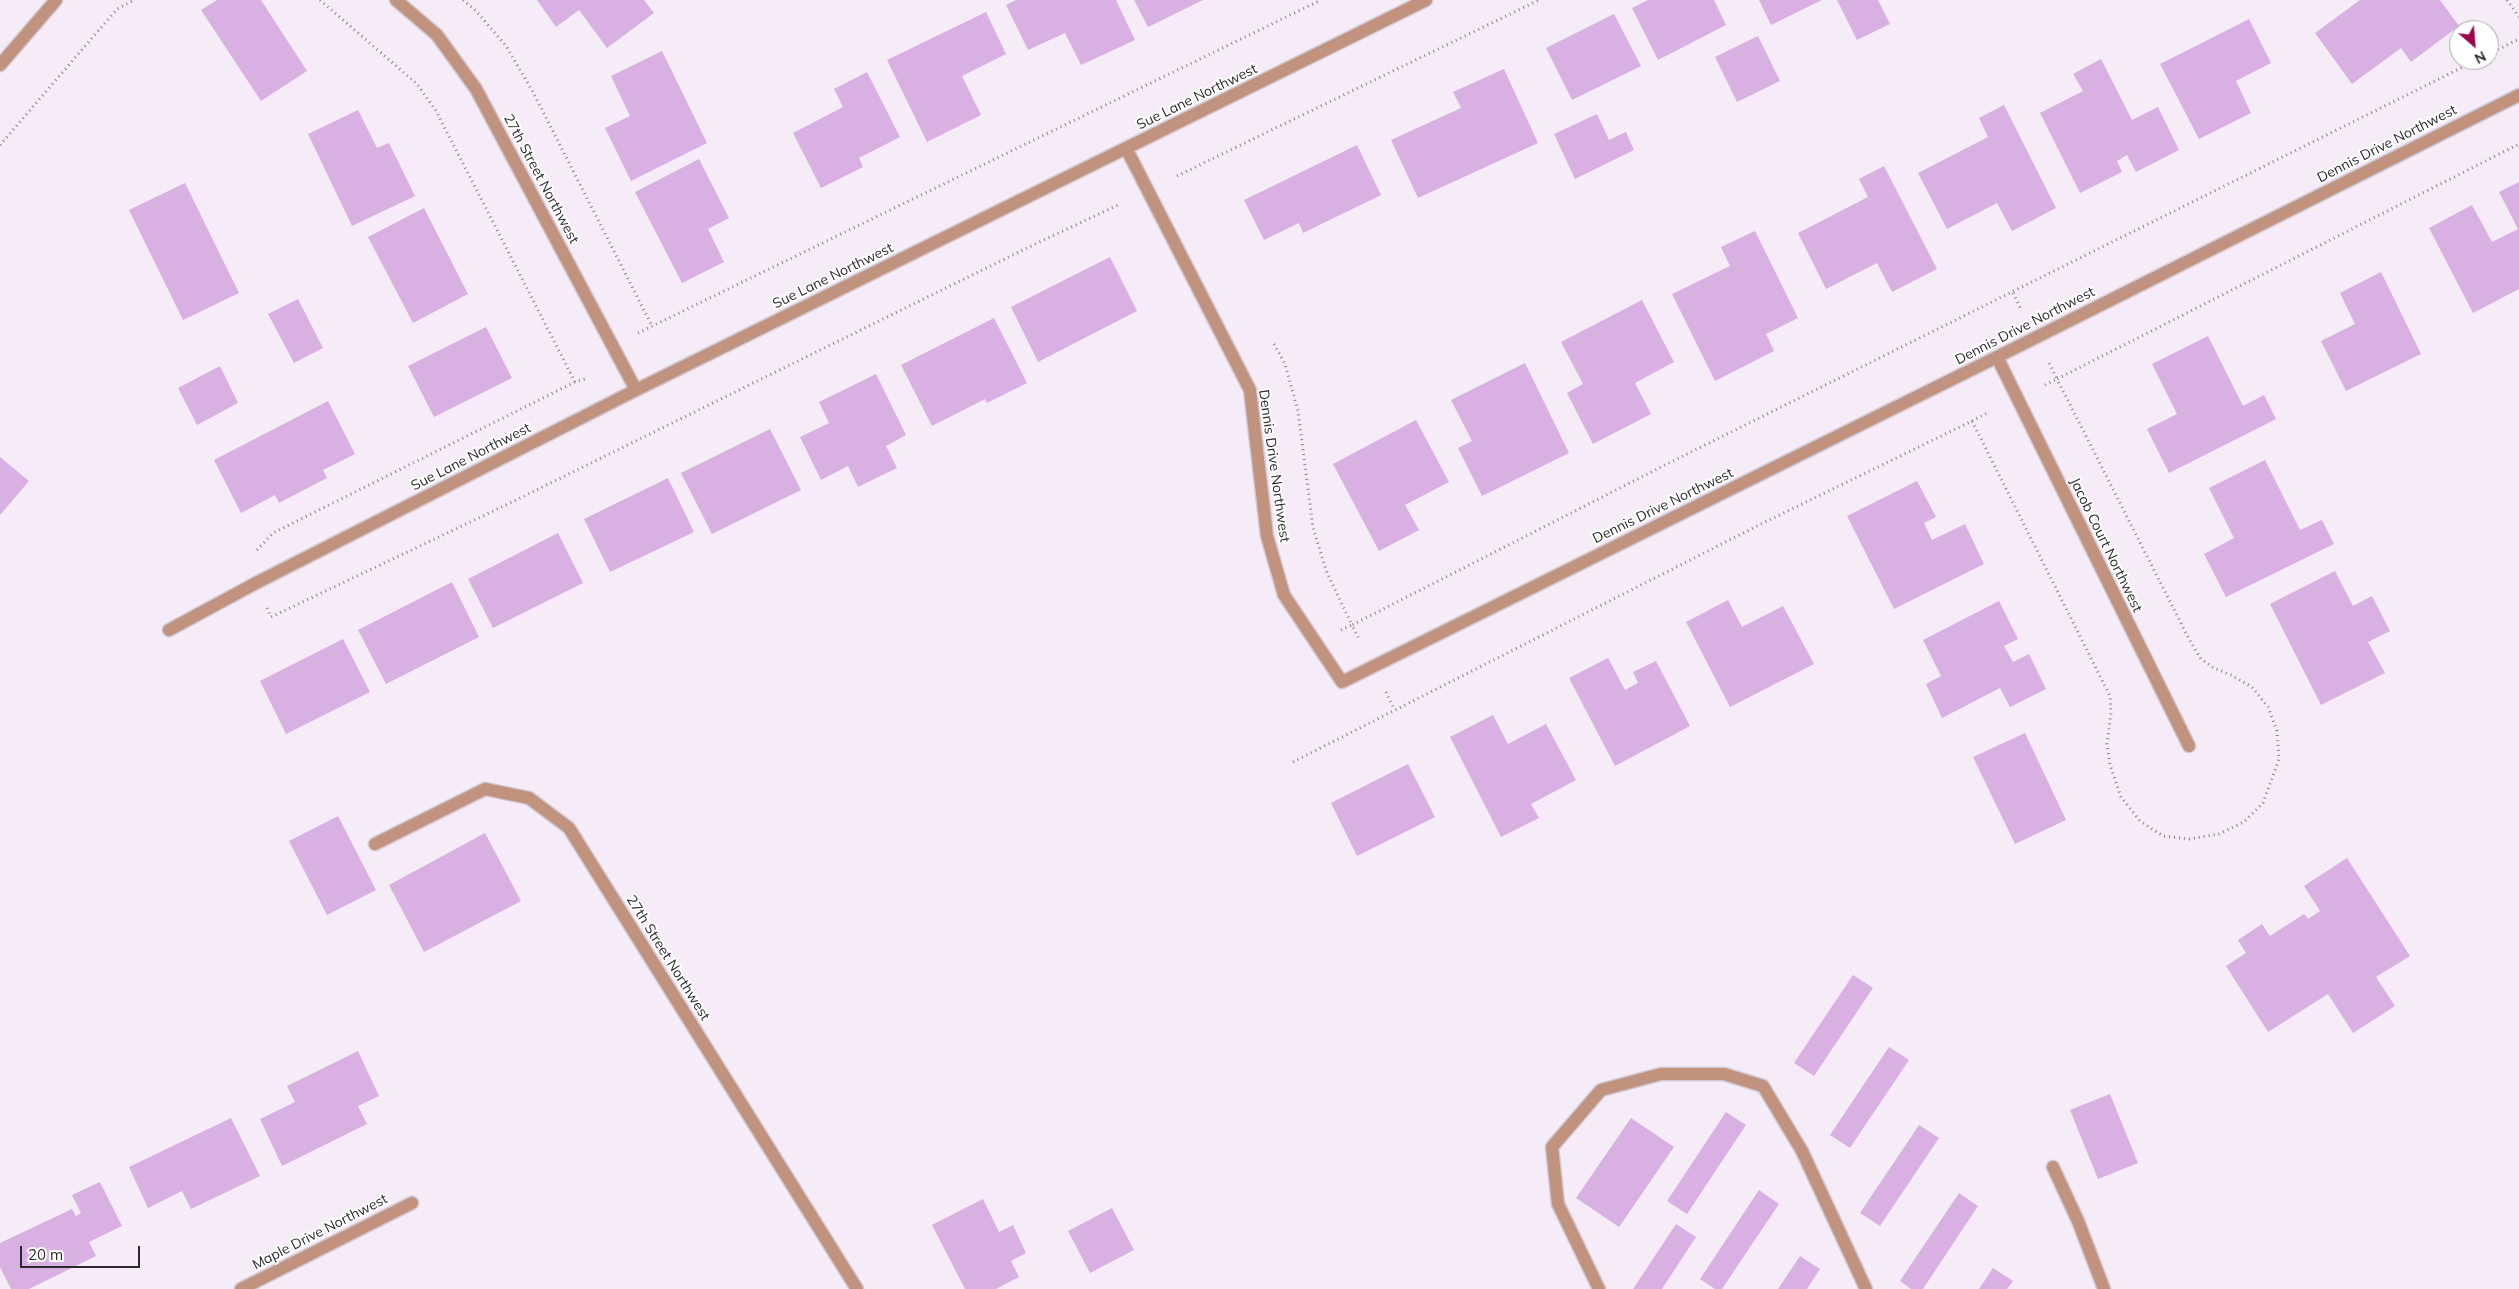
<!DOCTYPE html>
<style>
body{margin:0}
#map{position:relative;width:2519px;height:1289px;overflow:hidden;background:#f5ecf7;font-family:Mulish,sans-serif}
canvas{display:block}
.north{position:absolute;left:2449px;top:20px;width:50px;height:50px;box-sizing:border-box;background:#fff;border:1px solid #aba9ab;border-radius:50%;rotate:153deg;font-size:14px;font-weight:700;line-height:20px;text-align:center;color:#2c292d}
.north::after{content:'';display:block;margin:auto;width:18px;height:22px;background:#9e054c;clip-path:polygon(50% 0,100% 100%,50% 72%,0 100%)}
.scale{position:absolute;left:20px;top:1246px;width:120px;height:22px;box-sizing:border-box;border:2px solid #2c292d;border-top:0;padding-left:6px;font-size:15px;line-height:18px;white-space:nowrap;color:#2c292d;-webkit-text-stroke:4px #fff;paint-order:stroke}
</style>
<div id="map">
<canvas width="2519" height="1289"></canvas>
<div class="north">N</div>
<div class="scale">20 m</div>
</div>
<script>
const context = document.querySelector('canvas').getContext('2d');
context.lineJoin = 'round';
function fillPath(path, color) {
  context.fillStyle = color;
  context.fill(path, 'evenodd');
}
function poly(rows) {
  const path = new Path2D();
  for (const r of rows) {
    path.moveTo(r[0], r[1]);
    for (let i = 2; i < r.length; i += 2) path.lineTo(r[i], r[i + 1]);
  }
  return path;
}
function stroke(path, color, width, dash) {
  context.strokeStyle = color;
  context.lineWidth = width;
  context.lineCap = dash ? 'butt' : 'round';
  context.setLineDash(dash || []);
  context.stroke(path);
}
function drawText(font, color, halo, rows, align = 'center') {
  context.font = font + ' Mulish,sans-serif';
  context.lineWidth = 4;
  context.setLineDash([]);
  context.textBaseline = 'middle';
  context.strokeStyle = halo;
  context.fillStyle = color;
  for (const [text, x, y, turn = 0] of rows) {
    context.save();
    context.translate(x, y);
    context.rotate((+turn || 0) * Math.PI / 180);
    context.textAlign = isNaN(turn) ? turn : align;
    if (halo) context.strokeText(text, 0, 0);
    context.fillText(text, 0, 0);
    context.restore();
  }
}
fillPath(poly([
 [217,0,261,0,307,71,261,101,201,10],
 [537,0,644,0,654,13,607,48,579,10,556,27],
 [1016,0,1116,0,1135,40,1081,65,1065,33,1028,50,1006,5],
 [1134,0,1203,0,1148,27],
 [1648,0,1714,0,1726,25,1658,60,1632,8],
 [1759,0,1822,0,1771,25],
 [1837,0,1878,0,1890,24,1857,40],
 [2360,0,2440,0,2459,26,2411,62,2401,48,2352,84,2315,33],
 [986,12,1006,54,962,76,981,115,927,142,887,60],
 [1614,14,1641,66,1572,100,1546,48],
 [2249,19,2271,63,2236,81,2251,113,2199,139,2160,64],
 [1758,36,1780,81,1737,102,1715,57],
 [662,51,707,143,631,181,605,128,630,116,611,76],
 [2101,59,2132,120,2158,107,2179,150,2136,172,2127,155,2117,161,2122,172,2080,193,2040,113,2083,91,2073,74],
 [1504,69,1538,143,1418,198,1391,140,1461,108,1453,92],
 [867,72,900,137,859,158,863,167,821,188,793,133,843,107,834,89],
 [2004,105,2056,208,2012,231,1997,203,1947,229,1918,173,1988,137,1979,118],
 [358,110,377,148,389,143,415,196,352,226,308,134],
 [1597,114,1609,140,1626,132,1634,150,1575,179,1554,134],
 [1357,145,1381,195,1303,233,1299,223,1264,240,1244,200],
 [699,159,729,218,708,229,724,262,682,283,635,192],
 [1884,166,1937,269,1892,292,1877,263,1826,289,1798,233,1868,197,1859,179],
 [2519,182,2519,289,2473,313,2429,228,2472,205,2492,242,2518,229,2499,192],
 [185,183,239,293,183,320,129,210],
 [424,208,468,294,413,323,368,237],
 [1755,231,1798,318,1766,334,1774,351,1715,381,1672,294,1730,266,1721,247],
 [1110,257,1137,311,1038,362,1011,307],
 [2381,272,2421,354,2346,391,2321,341,2355,324,2340,293],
 [298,299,323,348,294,363,268,314],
 [1642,300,1674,362,1635,383,1651,414,1593,444,1567,393,1583,384,1561,342],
 [994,318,1027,383,987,403,985,399,932,426,901,365],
 [486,327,512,378,434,417,408,366],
 [2208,336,2243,406,2264,395,2276,419,2169,473,2147,429,2177,414,2152,364],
 [1525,363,1569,453,1482,496,1458,448,1472,441,1451,400],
 [220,366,238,403,197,425,178,388],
 [876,374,906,435,886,446,897,468,858,487,848,466,821,480,800,437,829,423,819,402],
 [328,401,355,454,323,470,327,478,279,503,275,495,241,513,214,460],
 [1416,420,1449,482,1405,505,1419,530,1379,551,1333,464],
 [770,429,801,490,712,534,681,473],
 [0,457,29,481,0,515],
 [2265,460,2300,530,2322,520,2334,544,2226,597,2204,554,2234,538,2209,488],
 [668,478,694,532,610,572,584,519],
 [1917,481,1936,517,1924,523,1932,540,1965,524,1984,564,1894,609,1847,516],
 [558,533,583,583,493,628,468,579],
 [2335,571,2353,606,2372,596,2390,631,2368,642,2385,673,2321,705,2270,604],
 [452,582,479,637,386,684,358,630],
 [1728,600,1742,627,1783,606,1814,664,1730,707,1686,622],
 [1999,601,2018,639,2004,646,2013,662,2029,654,2046,689,2010,707,2000,688,1942,718,1926,684,1941,676,1923,640],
 [343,639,370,692,286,734,260,681],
 [1608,658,1625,690,1638,683,1633,672,1656,661,1690,726,1615,766,1569,678],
 [1493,715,1508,744,1546,724,1576,780,1531,804,1539,818,1501,837,1450,737],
 [2025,733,2066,820,2015,844,1973,757],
 [1408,764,1435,817,1357,856,1331,803],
 [338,816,376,890,327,915,289,841],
 [485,833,521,901,424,952,389,885],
 [2347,858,2410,956,2376,977,2395,1006,2353,1033,2328,994,2268,1032,2226,966,2246,953,2238,940,2262,924,2270,936,2304,914,2308,919,2320,911,2304,886],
 [1853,975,1873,988,1814,1076,1794,1063],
 [1889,1047,1909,1060,1850,1148,1830,1135],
 [358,1051,379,1096,358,1106,367,1124,282,1166,260,1119,295,1102,287,1086],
 [2110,1094,2138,1163,2098,1179,2070,1110],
 [1726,1112,1746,1125,1687,1214,1667,1201],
 [231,1118,260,1176,191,1209,182,1191,148,1208,129,1167],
 [1631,1118,1674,1147,1619,1227,1576,1198],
 [1919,1125,1939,1138,1880,1226,1860,1213],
 [100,1182,122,1226,89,1242,96,1256,29,1289,11,1289,0,1267,0,1243,72,1209,76,1216,81,1213,72,1195],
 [1759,1190,1779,1204,1722,1289,1715,1289,1700,1279],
 [1959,1193,1978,1206,1923,1289,1911,1289,1900,1281],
 [983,1199,999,1232,1013,1225,1026,1253,1011,1261,1019,1277,996,1289,965,1289,932,1225],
 [1112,1208,1134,1250,1090,1273,1068,1231],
 [1676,1224,1696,1237,1662,1289,1633,1289],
 [1800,1256,1820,1269,1807,1289,1778,1289],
 [1993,1268,2013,1281,2007,1289,1979,1289]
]), '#d8b0e1');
const service = poly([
 [169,630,256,583],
 [2053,1167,2078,1221,2104,1289],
 [1599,1289,1558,1204,1552,1147,1601,1090,1661,1074,1724,1074,1763,1086,1802,1151,1866,1289]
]);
const minor = poly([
 [396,0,437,35,476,89,636,390],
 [1126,148,1250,390,1267,536,1284,595,1342,682,1997,357,2519,95],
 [1997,357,2189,746],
 [256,583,636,390,1426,0],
 [375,844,485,789,529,798,569,828,857,1289],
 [241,1289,412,1203]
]);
const tertiary = poly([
 [0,65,56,0]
]);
stroke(service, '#d1c9d3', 15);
stroke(minor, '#d1c9d3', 15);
stroke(tertiary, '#d1c9d3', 15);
stroke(poly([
 [320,0,417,84,436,111,575,382],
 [463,0,476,11,506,46,533,92,652,326],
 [2507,0,2519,17],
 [2489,54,2519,39],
 [0,145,117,9,134,0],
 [1177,176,1539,0],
 [2013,293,2021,309],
 [638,333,1321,0],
 [1274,344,1285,364,1298,411,1313,528,1327,573,1352,625,1665,465,2477,60],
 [2045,385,2057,379,2049,363],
 [1972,421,1987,413],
 [257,550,273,533,575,382,588,378],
 [267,608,271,617,508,504,1029,247,1118,205],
 [1341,630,1352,625,1359,639],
 [1386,692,1394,709],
 [1293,762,1757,526,1972,421,2110,696,2111,713,2107,744,2110,765,2121,797,2140,821,2163,836,2189,839,2219,834,2244,822,2263,803,2279,759,2277,731,2268,707,2252,687,2231,675,2214,668,2201,659,2189,639,2057,379,2519,144]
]), '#878189', 3, [1, 4]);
stroke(service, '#c1937e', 12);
stroke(minor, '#c1937e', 12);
stroke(tertiary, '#c1937e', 12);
drawText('14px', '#2c292d', '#fff', [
 ["Sue Lane Northwest",1197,97,-26],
 ["Dennis Drive Northwest",2387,144,-27],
 ["27th Street Northwest",541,179,62],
 ["Sue Lane Northwest",833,276,-26],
 ["Dennis Drive Northwest",2025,326,-27],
 ["Sue Lane Northwest",471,457,-27],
 ["Dennis Drive Northwest",1274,466,82],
 ["Dennis Drive Northwest",1663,506,-26],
 ["Jacob Court Northwest",2106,545,64],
 ["27th Street Northwest",668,958,58],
 ["Maple Drive Northwest",320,1232,-27]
]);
</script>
